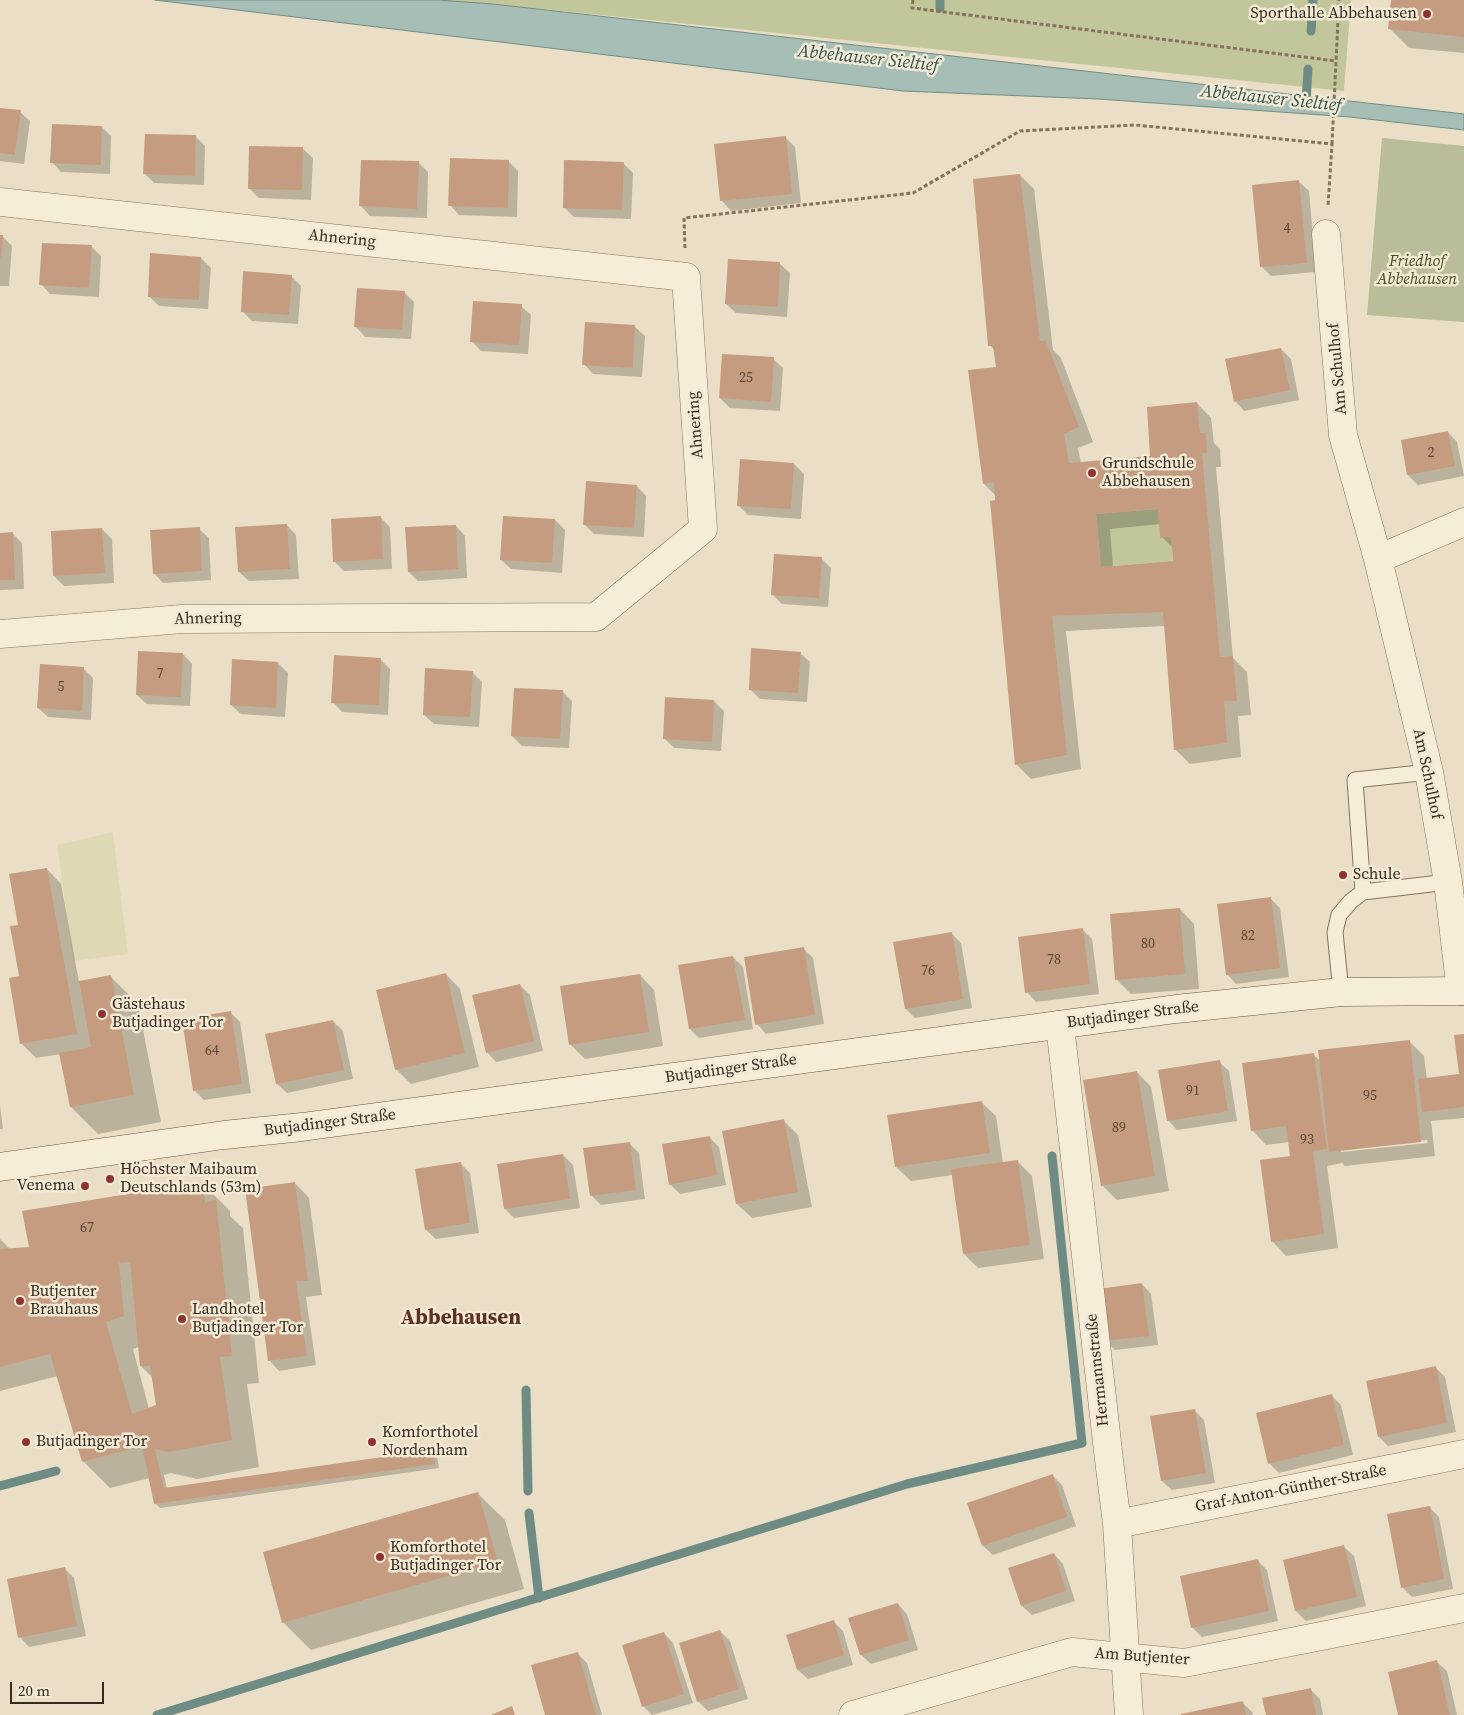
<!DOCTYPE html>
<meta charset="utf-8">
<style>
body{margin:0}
#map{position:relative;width:1464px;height:1715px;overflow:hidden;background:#eadfc6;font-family:"Source Serif 4",serif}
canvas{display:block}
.scale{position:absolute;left:10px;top:1682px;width:94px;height:22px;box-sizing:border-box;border:2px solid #362a20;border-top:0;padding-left:6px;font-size:15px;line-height:18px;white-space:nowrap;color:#362a20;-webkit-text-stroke:4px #f2ead5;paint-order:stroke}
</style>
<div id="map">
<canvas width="1464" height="1715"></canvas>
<div class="scale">20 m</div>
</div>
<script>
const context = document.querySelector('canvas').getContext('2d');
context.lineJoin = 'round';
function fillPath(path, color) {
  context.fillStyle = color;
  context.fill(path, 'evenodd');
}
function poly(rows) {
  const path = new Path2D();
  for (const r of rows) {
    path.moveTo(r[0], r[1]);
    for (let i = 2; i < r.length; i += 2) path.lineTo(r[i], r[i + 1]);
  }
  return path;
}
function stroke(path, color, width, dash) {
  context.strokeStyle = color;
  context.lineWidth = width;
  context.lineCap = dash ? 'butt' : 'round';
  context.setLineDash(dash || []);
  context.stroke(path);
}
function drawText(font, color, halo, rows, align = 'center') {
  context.font = font + ' "Source Serif 4",serif';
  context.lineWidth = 5;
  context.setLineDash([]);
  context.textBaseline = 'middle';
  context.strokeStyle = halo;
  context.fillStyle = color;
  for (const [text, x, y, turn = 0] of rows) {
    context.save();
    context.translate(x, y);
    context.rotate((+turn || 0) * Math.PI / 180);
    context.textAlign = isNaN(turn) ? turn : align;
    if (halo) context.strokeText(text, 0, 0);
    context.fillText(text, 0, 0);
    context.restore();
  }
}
fillPath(poly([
 [113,832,128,954,73,961,57,845]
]), '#dfd8b4');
fillPath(poly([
 [438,0,1351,0,1344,91,493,4],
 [1158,509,1160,537,1171,537,1173,561,1101,567,1096,514]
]), '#c2c79b');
fillPath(poly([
 [1382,138,1464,146,1464,322,1367,315]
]), '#b9bd99');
const water = poly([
 [155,0,438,0,493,4,1464,114,1464,130,1350,117,1098,99,903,91,155,0]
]);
fillPath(water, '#a7beb7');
stroke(water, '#6f8c84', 1);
fillPath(poly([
 [1392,0,1464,0,1464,53,1409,48,1389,28],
 [0,109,20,112,30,121,24,164,0,161],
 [102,127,111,136,110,174,61,172,52,162],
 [196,137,205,146,204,185,154,183,145,174],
 [785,137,795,147,801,203,731,211,722,201],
 [303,149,313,158,311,200,259,198,249,188],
 [509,162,518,171,517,217,459,215,450,205],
 [419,163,428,172,427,218,370,216,361,206],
 [623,163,633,173,631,219,574,217,564,207],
 [1020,175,1034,189,1053,350,1061,358,1093,442,1078,448,1081,463,1152,457,1197,403,1211,418,1214,443,1220,449,1221,467,1216,467,1233,658,1247,672,1251,715,1238,716,1241,757,1190,764,1175,749,1165,626,1066,631,1081,769,1031,779,1016,764,996,496,984,484,998,368,995,351,990,345],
 [1161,524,1162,537,1174,549,1175,562,1113,567,1110,529],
 [1299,182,1309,191,1316,272,1271,276,1262,267],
 [0,236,2,236,12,246,9,286,0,286],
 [92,247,101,256,99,297,50,294,41,284],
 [201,258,211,268,208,309,159,306,149,296],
 [780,264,790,273,787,317,736,313,726,304],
 [291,276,301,286,298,324,252,321,242,311],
 [404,292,414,302,411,339,365,337,356,327],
 [521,306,531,315,528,354,481,351,472,341],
 [586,323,635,327,645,336,642,377,593,374,584,364],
 [1281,349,1291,359,1299,400,1244,411,1235,401],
 [773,359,783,368,780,411,730,408,720,398],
 [1448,432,1457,442,1464,476,1418,485,1408,475,1402,441],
 [794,464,804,474,801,519,748,515,738,505],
 [637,486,646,496,644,537,594,534,584,524],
 [380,517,390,527,392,569,344,571,335,562],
 [504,517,555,520,565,530,562,573,511,569,501,560],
 [287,525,296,535,299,579,249,581,239,572],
 [456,526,465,536,467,578,418,581,409,572],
 [102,529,112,539,114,583,64,586,54,576],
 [199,529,209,538,211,580,163,583,154,573],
 [12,533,22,543,24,589,0,590,0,534],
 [821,558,831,568,828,607,782,604,772,594],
 [800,653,810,662,807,702,760,699,750,689],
 [183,654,192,664,190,706,147,704,137,695],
 [380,659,390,669,388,715,342,712,333,702],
 [278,663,288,673,285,717,241,714,231,705],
 [83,668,93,678,91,720,48,717,38,708],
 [472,672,482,682,479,727,434,724,424,715],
 [562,691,572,701,569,748,522,746,512,736],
 [714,701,724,711,721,751,674,748,664,738],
 [47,869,61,884,79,982,111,977,138,1004,161,1122,98,1134,71,1107,61,1054,36,1058,22,1044,10,979,21,977,20,926],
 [1270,898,1280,908,1289,977,1236,984,1227,974],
 [1180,909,1194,924,1199,989,1131,994,1117,980],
 [1082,929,1092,939,1099,994,1036,1002,1027,992],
 [952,934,961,943,972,1008,915,1018,906,1009],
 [803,948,813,958,824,1024,766,1034,757,1024],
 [733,957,743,967,753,1029,699,1038,690,1029],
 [446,974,460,989,479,1067,411,1084,396,1069],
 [640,975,654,990,663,1046,585,1059,570,1044],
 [520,985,530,995,543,1051,496,1062,487,1052],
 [231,1013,240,1022,251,1093,204,1100,194,1090],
 [333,1021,343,1031,353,1079,287,1093,277,1084],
 [1464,1035,1464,1118,1431,1121,1435,1156,1345,1166,1342,1163,1327,1166,1338,1248,1286,1256,1272,1241,1292,1157,1290,1142,1266,1145,1252,1130,1313,1054,1321,1062,1409,1041,1424,1056,1427,1080,1460,1075],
 [1427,1140,1428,1143,1341,1152,1341,1150],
 [1219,1062,1229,1071,1237,1121,1177,1130,1168,1120],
 [1137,1072,1151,1087,1169,1191,1117,1200,1103,1186,1084,1081],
 [981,1102,996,1116,1003,1163,1017,1161,1032,1176,1044,1259,978,1268,964,1254,953,1175,911,1181,896,1167],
 [0,1106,3,1129,0,1129],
 [783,1120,798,1135,812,1207,752,1218,737,1204,723,1132],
 [709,1137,719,1147,726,1185,680,1194,670,1184],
 [629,1143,639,1153,645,1199,601,1205,591,1195],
 [563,1155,573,1165,580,1208,514,1218,505,1209],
 [460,1163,470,1173,479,1233,436,1239,426,1230],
 [202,1183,230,1211,230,1216,243,1228,259,1383,247,1384,259,1467,197,1479,171,1473,164,1475,167,1489,432,1451,437,1456,439,1468,160,1508,155,1503,150,1478,110,1488,83,1461,58,1376,0,1391,0,1239,10,1249,30,1248],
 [139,1347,141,1366,153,1378,158,1406,149,1409,133,1349],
 [295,1183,309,1198,322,1295,306,1297,316,1365,279,1371,270,1361,259,1287],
 [1142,1284,1151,1294,1158,1345,1115,1350,1105,1341],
 [1436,1368,1445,1377,1456,1432,1388,1446,1379,1437],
 [1331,1395,1341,1405,1353,1455,1279,1473,1269,1463],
 [1194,1410,1204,1420,1215,1483,1172,1490,1162,1481],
 [1052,1475,1062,1485,1076,1526,993,1555,983,1546,969,1503],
 [477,1493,505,1520,524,1589,311,1650,283,1622],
 [1429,1507,1439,1517,1453,1589,1412,1597,1402,1587],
 [1344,1547,1354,1556,1366,1606,1306,1621,1296,1611,1284,1561],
 [1054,1554,1063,1564,1075,1601,1032,1615,1022,1606,1010,1568],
 [1257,1560,1267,1570,1278,1621,1202,1637,1192,1627],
 [65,1569,74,1578,86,1636,29,1647,20,1637],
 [898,1604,907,1614,918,1650,871,1664,861,1655,850,1619],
 [833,1621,843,1631,853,1665,808,1679,798,1670],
 [720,1631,730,1641,748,1699,708,1711,698,1701],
 [664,1633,673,1643,693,1703,652,1715,643,1706],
 [577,1653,587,1663,602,1715,547,1715],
 [1437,1662,1447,1671,1457,1715,1399,1715],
 [1310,1689,1320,1699,1323,1715,1267,1715],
 [1243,1703,1252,1712,1253,1715,1183,1715]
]), '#0003');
stroke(poly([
 [940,8,940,0],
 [1311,31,1313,0],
 [1306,102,1308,69],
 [526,1390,528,1491],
 [0,1486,56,1471],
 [529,1513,539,1598],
 [157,1715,907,1484,1082,1443,1052,1156]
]), '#6f8c84', 9);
fillPath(poly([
 [1391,0,1464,0,1464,37,1388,29],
 [0,108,21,110,15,155,0,153],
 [52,124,102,126,101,165,50,163],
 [145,134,196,135,195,176,143,174],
 [786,136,792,194,720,201,714,144],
 [249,146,303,147,302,190,248,189],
 [450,158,509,160,508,208,448,206],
 [361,160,419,161,417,209,359,206],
 [564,160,624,162,622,210,563,208],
 [1020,174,1040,341,1046,341,1079,427,1064,434,1069,463,1150,456,1147,407,1197,402,1200,433,1206,433,1207,453,1202,453,1220,657,1233,656,1237,701,1224,701,1227,743,1174,750,1163,612,1052,616,1067,755,1015,765,990,501,995,500,994,482,983,484,968,370,996,367,993,346,988,346,973,179],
 [1158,509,1160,538,1171,537,1173,561,1101,567,1096,514],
 [1299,180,1307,263,1260,267,1252,185],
 [0,235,3,235,1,257,0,257],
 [42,243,92,245,89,288,39,285],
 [150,253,201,257,199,300,148,297],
 [728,259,780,262,778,307,725,304],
 [243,271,292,275,289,315,241,312],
 [357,288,405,291,402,330,354,327],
 [473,301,522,304,519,345,470,342],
 [585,322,635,325,633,368,582,365],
 [1281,348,1290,390,1234,402,1225,359],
 [722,354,774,357,771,402,719,398],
 [1448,431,1455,466,1407,475,1401,440],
 [740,459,794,463,791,509,737,506],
 [586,481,637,485,634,528,583,525],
 [381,516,383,559,333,562,331,519],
 [503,516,555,519,552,563,500,560],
 [287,524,290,569,238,572,235,527],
 [456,525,458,569,408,572,405,527],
 [200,527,202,571,153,574,150,530],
 [102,528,105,573,53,576,51,531],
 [13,532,15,580,0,580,0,533],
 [774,554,822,557,819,598,771,595],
 [751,648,801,652,798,693,749,690],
 [138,651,183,653,181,697,136,695],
 [334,655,381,658,379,705,331,703],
 [232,659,278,662,276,708,230,705],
 [40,664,84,667,82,711,37,708],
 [425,668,473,671,470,717,423,715],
 [514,688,563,690,560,739,511,736],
 [665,697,714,700,712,742,663,739],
 [47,868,77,1034,20,1044,9,978,19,976,10,926,18,925,9,874],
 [1271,897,1280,968,1226,975,1217,904],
 [1180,908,1185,974,1115,980,1110,914],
 [1083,928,1090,984,1025,993,1018,937],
 [952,932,963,999,905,1009,893,942],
 [804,947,815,1015,755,1025,744,957],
 [733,956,745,1020,689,1029,678,965],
 [446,973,465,1053,395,1070,376,990],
 [640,974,649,1032,569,1045,560,986],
 [111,975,134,1095,70,1107,59,1053,91,1047,79,981],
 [520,984,534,1041,486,1053,472,995],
 [231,1011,242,1084,193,1091,182,1019],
 [333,1020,344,1070,276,1084,265,1034],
 [1464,1034,1464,1107,1422,1112,1418,1079,1459,1074,1454,1035],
 [1410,1040,1421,1142,1329,1152,1318,1050],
 [1314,1053,1327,1149,1313,1151,1324,1234,1271,1242,1260,1160,1290,1156,1286,1126,1251,1131,1242,1063],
 [1220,1060,1228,1111,1167,1121,1158,1070],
 [1137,1071,1155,1176,1101,1186,1083,1080],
 [982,1101,990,1153,895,1167,887,1115],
 [784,1119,798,1192,736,1204,722,1131],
 [710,1136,717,1175,669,1185,662,1144],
 [630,1142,636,1190,590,1196,583,1148],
 [563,1154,570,1199,504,1209,497,1164],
 [1018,1160,1030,1245,963,1254,951,1169],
 [461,1162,470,1223,425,1230,415,1169],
 [203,1182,205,1203,216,1199,232,1356,220,1357,232,1440,169,1452,155,1449,164,1488,432,1450,435,1464,154,1504,142,1446,82,1462,50,1354,0,1367,0,1249,29,1247,22,1211],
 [130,1262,140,1366,150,1366,156,1405,132,1414,106,1322,124,1316,119,1263],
 [295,1182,308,1281,296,1281,307,1356,268,1361,245,1189],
 [1142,1283,1149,1336,1104,1341,1098,1289],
 [1436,1366,1447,1423,1378,1437,1366,1381],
 [1332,1394,1344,1445,1268,1464,1256,1413],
 [1195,1409,1206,1473,1161,1481,1150,1416],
 [1053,1474,1067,1517,982,1546,967,1503],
 [478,1492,498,1562,282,1623,263,1552],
 [1430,1506,1444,1579,1401,1588,1387,1514],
 [1344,1545,1357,1597,1295,1611,1283,1560],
 [1054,1553,1066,1591,1021,1606,1008,1568],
 [1258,1559,1269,1611,1191,1628,1180,1576],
 [65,1567,77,1626,18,1638,7,1579],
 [898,1603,909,1640,860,1655,848,1618],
 [834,1620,844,1655,797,1670,786,1635],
 [720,1630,739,1689,697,1702,679,1643],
 [664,1632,684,1694,642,1707,622,1645],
 [578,1652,596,1715,545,1715,531,1665],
 [1437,1660,1450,1715,1398,1715,1388,1672],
 [1311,1688,1316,1715,1266,1715,1262,1698],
 [1243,1701,1246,1715,1181,1715,1181,1714],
 [512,1706,515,1715,491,1715]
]), '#c59c7f');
const lane = poly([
 [1363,892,1355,780,1429,772],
 [1341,992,1335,932,1339,915,1351,901,1363,892,1448,882]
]);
const street = poly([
 [0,202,686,277,703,529,596,617,182,619,0,634],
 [1326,234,1343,435,1378,559,1429,772,1448,882,1461,991],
 [1378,559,1464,522],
 [1060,1025,1109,1460,1117,1524,1129,1715],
 [1117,1524,1464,1454],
 [853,1715,1072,1652,1184,1663,1464,1608]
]);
const secondary = poly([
 [0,1167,224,1135,302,1127,1176,1009,1341,992,1464,991]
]);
stroke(lane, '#84725d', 17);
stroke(street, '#84725d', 29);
stroke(secondary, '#665341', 29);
stroke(poly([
 [913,0,912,8,1336,61],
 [1332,144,1339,0],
 [685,248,684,218,913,193,1020,131,1135,125,1332,144,1328,206]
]), '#84725d', 3, [4, 2.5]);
stroke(lane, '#f6edd9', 15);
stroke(street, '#f6edd9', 28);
stroke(secondary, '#f6edd9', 28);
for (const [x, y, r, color] of [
 [1427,14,5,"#8e3334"],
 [1092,473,5,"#8e3334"],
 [1343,875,5,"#8e3334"],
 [102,1014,5,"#8e3334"],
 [110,1179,5,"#8e3334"],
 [85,1186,5,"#8e3334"],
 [20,1301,5,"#8e3334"],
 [182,1319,5,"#8e3334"],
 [26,1442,5,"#8e3334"],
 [372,1442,5,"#8e3334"],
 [380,1557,5,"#8e3334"]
]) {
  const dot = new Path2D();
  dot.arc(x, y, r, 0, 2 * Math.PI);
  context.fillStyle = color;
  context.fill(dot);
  stroke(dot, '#f2ead5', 2);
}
drawText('14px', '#5a4638', null, [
 ["4",1287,229],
 ["25",746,378],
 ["2",1431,453],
 ["7",160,674],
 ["5",61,687],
 ["82",1248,936],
 ["80",1148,944],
 ["78",1054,960],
 ["76",928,971],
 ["64",212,1051],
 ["91",1193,1091],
 ["95",1370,1096],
 ["89",1119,1128],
 ["93",1307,1140],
 ["67",87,1228]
]);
drawText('16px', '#362a20', '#f2ead5', [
 ["Sporthalle Abbehausen",1417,14,"right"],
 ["Grundschule",1102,464],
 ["Abbehausen",1102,482],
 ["Schule",1353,875],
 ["Gästehaus",112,1005],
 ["Butjadinger Tor",112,1023],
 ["Höchster Maibaum",120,1170],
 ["Deutschlands (53m)",120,1188],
 ["Venema",75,1186,"right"],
 ["Butjenter",30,1292],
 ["Brauhaus",30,1310],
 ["Landhotel",192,1310],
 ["Butjadinger Tor",192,1328],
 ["Komforthotel",382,1433],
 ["Nordenham",382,1451],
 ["Butjadinger Tor",36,1442],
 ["Komforthotel",390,1548],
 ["Butjadinger Tor",390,1566]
], 'left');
drawText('16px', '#362a20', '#f2ead5', [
 ["Ahnering",342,239,6],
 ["Am Schulhof",1338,369,-95],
 ["Ahnering",696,425,-94],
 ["Ahnering",208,619,-1],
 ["Am Schulhof",1427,774,78],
 ["Butjadinger Straße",1133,1015,-7],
 ["Butjadinger Straße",731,1069,-8],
 ["Butjadinger Straße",330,1123,-7],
 ["Hermannstraße",1098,1370,-96],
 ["Graf-Anton-Günther-Straße",1291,1489,-11],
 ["Am Butjenter",1142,1657,4]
]);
drawText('italic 16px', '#465028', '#f2ead5', [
 ["Friedhof",1417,262],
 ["Abbehausen",1417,280]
]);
drawText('italic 18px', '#305451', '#f2ead5', [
 ["Abbehauser Sieltief",868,59,6],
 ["Abbehauser Sieltief",1271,99,6]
]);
drawText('bold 21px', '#5e2f23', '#f2ead5', [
 ["Abbehausen",461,1319]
]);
</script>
